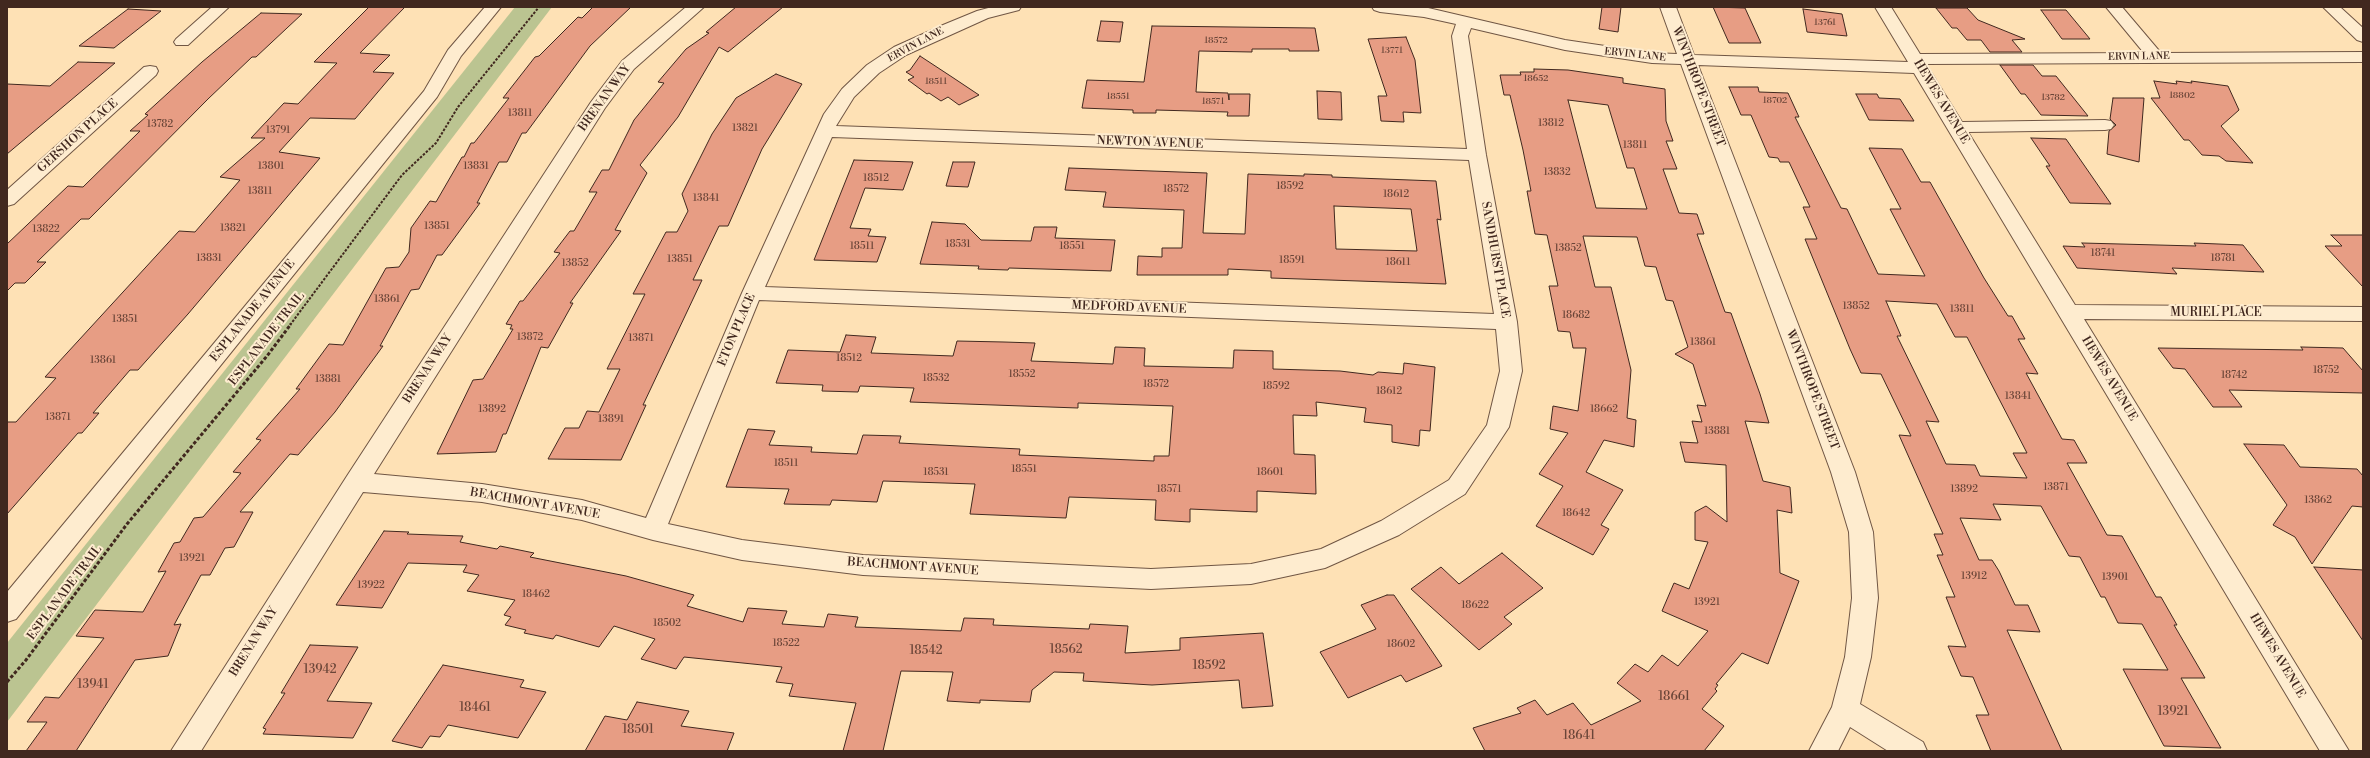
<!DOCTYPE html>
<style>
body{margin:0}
#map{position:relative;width:2370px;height:758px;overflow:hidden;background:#fee1b5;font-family:"Libre Bodoni",serif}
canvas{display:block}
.frame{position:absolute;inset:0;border:8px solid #41281f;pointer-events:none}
</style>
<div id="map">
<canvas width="2370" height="758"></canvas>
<div class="frame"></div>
</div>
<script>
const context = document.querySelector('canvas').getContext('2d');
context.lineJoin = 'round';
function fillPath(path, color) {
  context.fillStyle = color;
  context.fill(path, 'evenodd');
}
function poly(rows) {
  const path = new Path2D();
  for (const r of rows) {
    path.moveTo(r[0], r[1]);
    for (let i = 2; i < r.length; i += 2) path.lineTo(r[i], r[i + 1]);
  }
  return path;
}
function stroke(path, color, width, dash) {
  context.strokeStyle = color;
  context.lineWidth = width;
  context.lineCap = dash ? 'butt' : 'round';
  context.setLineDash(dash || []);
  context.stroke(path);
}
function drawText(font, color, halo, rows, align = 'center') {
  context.font = font + ' "Libre Bodoni",serif';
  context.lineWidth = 4;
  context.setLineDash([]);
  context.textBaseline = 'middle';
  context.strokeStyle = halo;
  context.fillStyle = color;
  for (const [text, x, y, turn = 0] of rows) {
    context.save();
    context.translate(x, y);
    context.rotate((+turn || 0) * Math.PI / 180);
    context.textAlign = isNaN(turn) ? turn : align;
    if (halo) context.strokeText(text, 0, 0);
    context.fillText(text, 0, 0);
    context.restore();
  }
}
fillPath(poly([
 [515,7,552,7,7,722,7,643]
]), '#bbc491');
const building = poly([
 [369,7,405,7,360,53,390,55,373,72,394,73,355,119,310,118,279,152,320,158,188,314,138,370,130,370,93,413,99,413,82,433,78,433,7,514,7,422,16,422,56,378,45,377,179,231,195,232,240,180,220,177,265,138,251,138,284,103,298,104,337,63,314,62,369,7],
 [593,7,631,7,590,46,526,133,522,133,507,162,499,162,477,203,480,203,442,255,437,255,419,289,411,290,380,346,383,346,335,412,298,455,290,454,240,512,253,512,234,547,225,548,210,575,201,575,174,625,181,624,168,656,135,660,76,751,26,751,47,722,27,722,45,697,59,698,104,638,76,636,95,610,143,612,166,571,158,572,174,543,180,542,194,518,203,517,241,473,233,472,261,440,256,439,300,389,296,389,329,344,343,345,386,268,399,267,409,252,411,228,430,201,436,202,462,157,464,157,471,143,474,143,509,98,503,98,535,57,539,56,578,17,582,18,593,7],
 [736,7,783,7,728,52,719,47,678,117,640,165,647,173,615,230,621,231,570,303,573,303,548,348,541,347,506,434,503,434,496,452,437,454,473,380,483,379,513,329,510,329,512,325,506,324,520,301,523,301,560,253,554,252,570,231,574,231,597,192,589,192,602,170,609,170,634,120,664,83,658,82,686,49,709,33,706,32,736,7],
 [1602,7,1621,7,1618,32,1599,29,1602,7],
 [1713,7,1745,8,1761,43,1729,43,1713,7],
 [1936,8,1967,8,1978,20,2025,39,2012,40,2022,52,1990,52,1981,40,1967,40,1957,28,1952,28,1936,8],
 [128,9,161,11,114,48,79,46,128,9],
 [1803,9,1842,14,1847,36,1807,32,1803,9],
 [2041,10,2066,10,2090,39,2062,39,2041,10],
 [261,13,302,14,256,57,252,57,208,99,89,219,81,219,37,262,46,262,25,283,15,283,7,291,7,244,68,186,83,187,140,131,130,131,148,115,145,114,202,62,261,13],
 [1101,21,1123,22,1120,42,1097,41,1101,21],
 [1152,26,1315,28,1319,51,1289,51,1289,49,1252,49,1252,52,1199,51,1196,92,1228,93,1229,100,1229,94,1250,94,1249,116,1227,116,1228,112,1156,110,1156,113,1133,113,1133,110,1082,108,1087,80,1144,82,1152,26],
 [1406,37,1415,60,1421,113,1403,112,1404,122,1381,121,1378,96,1387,96,1368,39,1406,37],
 [920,56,952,77,979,95,959,105,948,97,941,101,929,93,927,94,908,80,914,77,906,72,910,70,920,56],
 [78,62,115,63,7,154,7,84,50,86,78,62],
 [2000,65,2033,65,2042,76,2056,76,2088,116,2041,115,2025,94,2021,94,2000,65],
 [1534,69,1568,70,1623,78,1623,83,1665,89,1666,121,1673,141,1666,141,1677,169,1663,169,1679,213,1697,214,1704,234,1697,234,1725,312,1731,313,1760,394,1769,423,1745,421,1763,481,1790,487,1792,513,1777,510,1780,573,1799,581,1768,664,1742,653,1716,684,1718,685,1715,689,1717,691,1702,709,1724,726,1704,751,1485,751,1473,728,1521,713,1517,708,1535,700,1547,715,1573,703,1591,725,1641,701,1617,683,1635,664,1648,672,1662,655,1678,666,1708,631,1662,611,1674,583,1689,589,1708,542,1695,540,1695,512,1706,506,1727,522,1726,465,1685,462,1680,442,1698,443,1692,421,1702,422,1697,405,1706,406,1693,364,1675,354,1688,347,1673,301,1666,300,1656,267,1645,266,1637,237,1583,236,1595,287,1611,287,1631,370,1627,418,1636,420,1634,447,1604,440,1586,472,1623,490,1601,525,1609,529,1593,555,1536,526,1563,486,1539,474,1568,433,1550,429,1553,406,1578,411,1586,348,1573,348,1570,332,1558,331,1549,286,1558,286,1547,235,1535,234,1527,191,1531,191,1523,150,1510,95,1504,95,1500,75,1521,75,1520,72,1534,72,1534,69],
 [1568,100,1608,105,1627,168,1634,168,1647,209,1596,208,1568,100],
 [776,74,802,84,762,149,728,226,719,226,693,280,702,280,643,405,646,405,621,460,548,459,565,428,579,428,587,411,599,412,620,369,607,369,645,294,633,294,666,232,677,232,688,211,682,194,712,134,736,98,776,74],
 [2154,81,2177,84,2176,81,2192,83,2191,81,2228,86,2239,110,2221,126,2253,163,2226,161,2219,156,2202,155,2189,140,2184,140,2151,98,2160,98,2154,81],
 [1729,87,1758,87,1759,92,1788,93,1799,117,1795,117,1841,208,1847,209,1878,274,1925,276,1890,209,1901,209,1869,148,1902,149,1921,182,1930,182,1984,278,2008,316,2012,316,2025,339,2018,339,2038,374,2026,373,2062,439,2074,440,2087,463,2067,463,2107,535,2122,536,2156,597,2161,597,2177,625,2174,625,2205,678,2181,678,2221,748,2164,746,2123,669,2168,670,2142,624,2118,623,2105,597,2101,597,2080,557,2069,556,2041,506,1993,504,2001,520,1960,518,1979,560,1992,560,1999,571,2015,605,2028,605,2040,632,2007,630,2062,751,1991,751,1976,715,1989,715,1973,677,1961,676,1948,646,1966,647,1946,597,1955,597,1937,555,1943,555,1934,534,1943,534,1899,435,1911,436,1881,374,1861,373,1850,349,1805,239,1817,239,1803,207,1810,207,1789,162,1780,162,1778,158,1769,157,1751,115,1741,115,1729,87],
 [1886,301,1937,304,1955,337,1967,337,2027,453,2013,453,2027,478,1980,476,1975,465,1946,464,1926,421,1939,422,1897,336,1901,336,1886,301],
 [1317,91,1341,92,1342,120,1318,119,1317,91],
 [1856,94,1877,94,1879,98,1900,99,1914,121,1869,120,1856,94],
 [2113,98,2144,98,2139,162,2107,154,2109,131,2116,125,2110,119,2113,98],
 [2031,138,2066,139,2111,204,2070,203,2046,166,2050,166,2031,138],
 [854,160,913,162,903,190,865,188,850,228,871,229,868,236,886,237,877,262,814,260,854,160],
 [953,162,975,162,968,187,946,186,953,162],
 [1069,168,1207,173,1203,233,1245,234,1248,174,1304,176,1304,174,1332,175,1332,177,1436,181,1441,220,1437,219,1446,284,1271,278,1271,271,1228,269,1228,275,1137,275,1138,256,1162,257,1162,248,1182,248,1184,210,1103,207,1106,192,1065,190,1069,168],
 [1334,206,1411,209,1417,251,1336,249,1334,206],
 [932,222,965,224,981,240,1031,241,1034,227,1057,227,1055,238,1115,240,1111,271,1009,268,1008,270,978,269,979,266,920,264,932,222],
 [2331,235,2363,235,2363,287,2325,246,2342,246,2331,235],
 [2082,243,2196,246,2194,243,2243,245,2264,272,2172,268,2177,274,2077,268,2063,246,2085,247,2082,243],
 [846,335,876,337,871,353,953,356,957,341,1004,342,1035,343,1031,361,1113,364,1115,347,1145,348,1144,366,1233,368,1234,350,1273,351,1273,369,1340,371,1373,375,1378,372,1403,374,1404,363,1435,367,1430,431,1420,430,1419,446,1392,442,1392,425,1364,422,1366,408,1316,402,1317,416,1293,415,1294,454,1315,455,1316,494,1257,491,1257,512,1190,509,1190,522,1155,520,1156,500,1069,497,1066,518,970,514,975,484,883,481,877,502,832,500,830,505,784,504,789,489,726,487,748,429,775,431,769,445,812,447,811,452,857,454,863,435,901,436,899,443,1020,449,1019,455,1154,461,1154,456,1169,456,1173,406,1078,403,1078,408,910,402,914,388,860,386,858,392,822,391,823,385,776,383,788,350,840,352,846,335],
 [2301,347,2343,348,2363,371,2363,393,2229,390,2242,407,2213,407,2185,369,2173,368,2158,348,2303,350,2301,347],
 [2244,444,2284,445,2300,467,2357,469,2363,476,2363,507,2352,506,2312,564,2295,537,2273,525,2287,505,2244,444],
 [384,531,409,532,407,534,463,536,460,542,497,549,500,546,534,553,530,557,626,576,694,595,687,606,743,622,748,608,787,611,782,624,824,627,828,614,858,617,855,627,961,631,964,618,994,619,993,625,1089,629,1090,624,1128,626,1125,653,1180,650,1180,638,1263,633,1273,706,1242,708,1239,680,1152,685,1083,681,1084,673,1054,672,1032,690,1030,702,980,700,980,703,947,701,953,672,901,671,883,751,843,751,856,703,789,696,793,684,776,682,782,667,684,657,676,669,641,659,655,639,614,626,599,647,556,635,553,639,524,633,526,630,505,625,511,617,504,615,515,600,467,591,479,575,463,572,467,565,408,563,382,608,336,605,384,531],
 [1502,553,1543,588,1504,617,1512,624,1479,650,1411,589,1441,567,1459,584,1502,553],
 [2314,567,2363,570,2363,641,2314,567],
 [1387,595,1394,595,1442,666,1406,682,1401,675,1348,698,1320,652,1376,629,1361,605,1387,595],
 [310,645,358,647,327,701,372,703,353,738,263,734,266,729,263,728,285,693,281,693,310,645],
 [443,665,524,680,520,687,546,692,518,738,448,725,440,737,430,736,422,748,392,741,443,665],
 [637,702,689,711,681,726,734,733,727,751,585,751,605,716,627,720,637,702]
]);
fillPath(building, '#e79d84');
stroke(building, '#41281f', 1);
const minor = poly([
 [212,7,229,7,188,45,176,45,174,42,176,39,212,7],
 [485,7,501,7,461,56,437,97,16,619,7,622,7,592,424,91,448,50,485,7],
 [686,7,704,7,634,69,605,108,374,474,482,484,582,500,646,518,742,293,824,114,842,89,867,65,894,47,943,25,977,11,992,7,1021,7,1019,10,988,18,906,55,879,73,854,97,836,126,1467,149,1452,36,1456,24,1424,17,1380,12,1374,10,1372,7,1424,7,1565,40,1652,53,1677,54,1660,7,1676,7,1694,55,1908,62,1875,7,1891,7,1920,54,2144,53,2106,7,2122,7,2161,53,2363,52,2363,62,1926,64,1962,122,2105,120,2111,121,2114,125,2111,129,2105,130,1968,132,2075,305,2363,307,2363,321,2084,319,2349,751,2320,751,1914,73,1698,65,1855,472,1873,532,1878,598,1871,657,1860,704,1923,742,1927,751,1888,751,1850,727,1838,751,1809,751,1832,707,1845,657,1852,598,1849,532,1831,472,1681,64,1652,63,1565,50,1471,28,1468,36,1486,155,1517,322,1522,371,1509,427,1465,494,1399,535,1325,568,1251,584,1151,589,863,575,742,560,653,540,582,520,482,502,363,492,201,751,171,751,347,476,591,102,622,61,686,7],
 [832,137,1469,160,1494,314,765,287,832,137],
 [759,300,1496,329,1500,371,1487,425,1449,480,1381,521,1321,549,1251,564,1151,569,863,555,742,540,668,524,759,300],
 [2323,7,2340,7,2363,28,2363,42,2357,40,2323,7],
 [150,66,156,67,158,71,156,75,14,204,7,206,7,190,144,67,150,66]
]);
stroke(minor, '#705644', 2);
stroke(poly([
 [290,325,402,175,436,143,458,107,539,7]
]), '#41281f', 2, [2.5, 1.5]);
stroke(poly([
 [7,682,26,660,127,524,267,356,291,324]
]), '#41281f', 3, [3.5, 2]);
fillPath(minor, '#feeccf');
drawText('9px', '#6a4538', null, [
 ["13761",1825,23],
 ["18572",1216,41],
 ["13771",1392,51],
 ["18652",1536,79],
 ["18511",936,82],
 ["18802",2182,96],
 ["18551",1118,97],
 ["13782",2053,98],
 ["18702",1775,101],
 ["18571",1213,102]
]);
drawText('10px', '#41281f', '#feeccf', [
 ["ERVIN LANE",916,45,-28],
 ["ERVIN LANE",1635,55,6],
 ["ERVIN LANE",2139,57,-1]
]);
drawText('10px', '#6a4538', null, [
 ["13811",520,114],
 ["13812",1551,124],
 ["13782",160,125],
 ["13821",745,129],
 ["13791",278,131],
 ["13811",1635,146],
 ["13801",271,167],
 ["13831",476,167],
 ["13832",1557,173],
 ["18512",876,179],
 ["18592",1290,187],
 ["18572",1176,190],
 ["13811",260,192],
 ["18612",1396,195],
 ["13841",706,199],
 ["13851",437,227],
 ["13821",233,229],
 ["13822",46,230],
 ["18531",958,245],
 ["18511",862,247],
 ["18551",1072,247],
 ["13852",1568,249],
 ["18741",2103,254],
 ["13831",209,259],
 ["18781",2223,259],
 ["13851",680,260],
 ["18591",1292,261],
 ["18611",1398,263],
 ["13852",575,264],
 ["13861",387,300],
 ["13852",1856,307],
 ["13811",1962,310],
 ["18682",1576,316],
 ["13851",125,320],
 ["13872",530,338],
 ["13871",641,339],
 ["13861",1703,343],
 ["18512",849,359],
 ["13861",103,361],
 ["18752",2326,371],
 ["18552",1022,375],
 ["18742",2234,376],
 ["18532",936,379],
 ["13881",328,380],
 ["18572",1156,385],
 ["18592",1276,387],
 ["18612",1389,392],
 ["13841",2018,397],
 ["13892",492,410],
 ["18662",1604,410],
 ["13871",58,418],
 ["13891",611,420],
 ["13881",1717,432],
 ["18511",786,464],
 ["18551",1024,470],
 ["18531",936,473],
 ["18601",1270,473],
 ["13871",2056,488],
 ["18571",1169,490],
 ["13892",1964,490],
 ["13862",2318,501],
 ["18642",1576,514],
 ["13921",192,559],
 ["13912",1974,577],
 ["13901",2115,578],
 ["13922",371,586],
 ["18462",536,595],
 ["13921",1707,603],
 ["18622",1475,606],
 ["18502",667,624],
 ["18522",786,644],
 ["18602",1401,645]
]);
drawText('12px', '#41281f', '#feeccf', [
 ["WINTHROPE STREET",1698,87,69],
 ["BRENAN WAY",605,98,-54],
 ["HEWES AVENUE",1941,102,59],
 ["GERSHON PLACE",78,136,-42],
 ["NEWTON AVENUE",1150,143,2],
 ["SANDHURST PLACE",1495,260,80],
 ["MEDFORD AVENUE",1129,308,2],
 ["ESPLANADE AVENUE",253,311,-51],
 ["MURIEL PLACE",2216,313],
 ["ETON PLACE",737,330,-67],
 ["ESPLANADE TRAIL",267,339,-52],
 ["BRENAN WAY",428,369,-57],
 ["HEWES AVENUE",2109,379,59],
 ["WINTHROPE STREET",1812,390,69],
 ["BEACHMONT AVENUE",535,504,10],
 ["BEACHMONT AVENUE",913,567,4],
 ["ESPLANADE TRAIL",65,593,-53],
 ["BRENAN WAY",254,642,-58],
 ["HEWES AVENUE",2277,656,59]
]);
drawText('12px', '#6a4538', null, [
 ["18562",1066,650],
 ["18542",926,651],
 ["18592",1209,666],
 ["13942",320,670],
 ["13941",93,685],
 ["18661",1674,697],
 ["18461",475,708],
 ["13921",2173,712],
 ["18501",638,730],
 ["18641",1579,736]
]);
</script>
